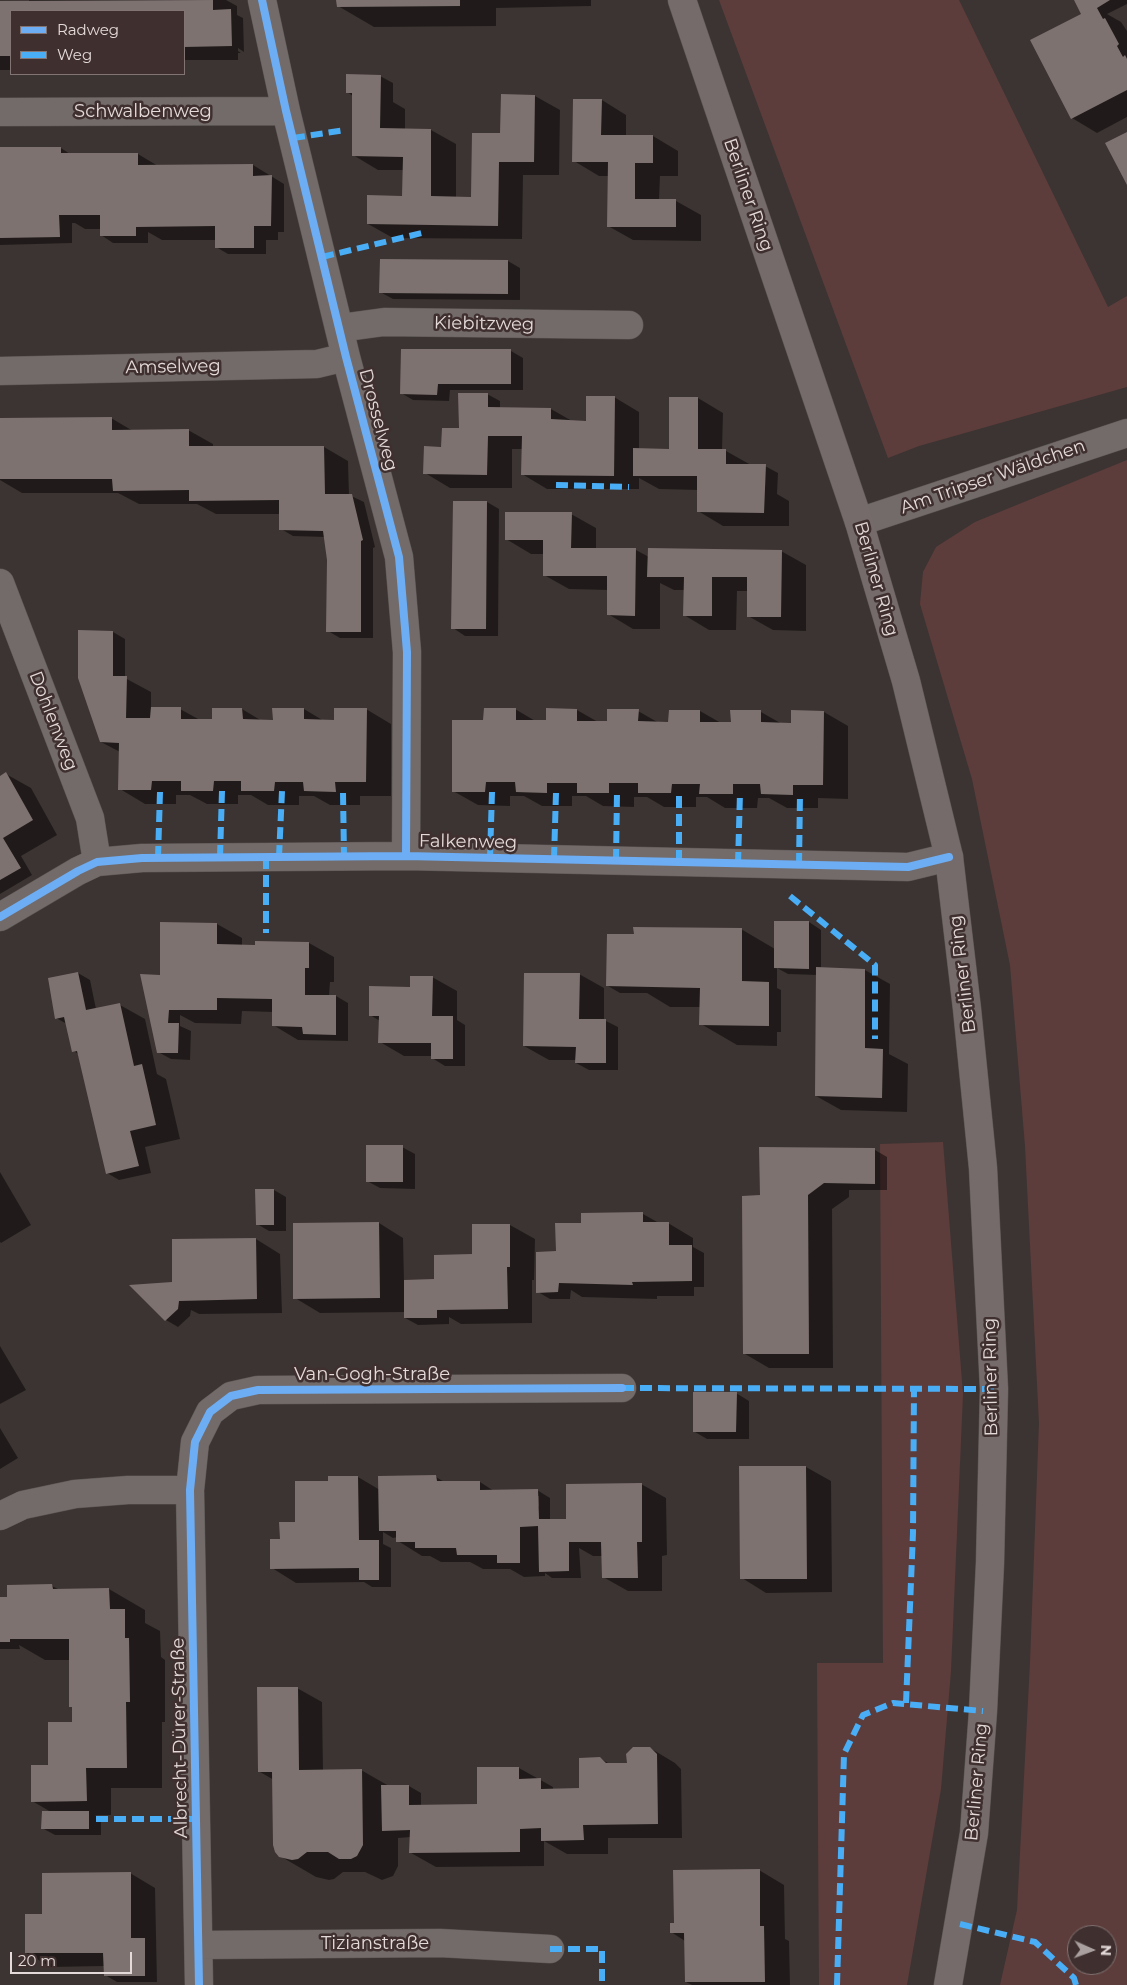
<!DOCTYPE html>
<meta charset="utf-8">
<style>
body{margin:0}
#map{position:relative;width:1127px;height:1985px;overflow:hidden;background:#3c3432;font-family:Montserrat,sans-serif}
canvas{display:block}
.legend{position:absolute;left:10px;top:10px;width:175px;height:65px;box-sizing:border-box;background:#3f302f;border:1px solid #817473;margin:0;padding:6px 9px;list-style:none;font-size:15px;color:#e4dad9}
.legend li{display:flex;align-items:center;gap:10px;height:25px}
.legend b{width:25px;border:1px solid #817473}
.north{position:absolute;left:1067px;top:1925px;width:50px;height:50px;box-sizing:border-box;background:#3f302f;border:1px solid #817473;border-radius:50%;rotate:92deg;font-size:14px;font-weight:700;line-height:20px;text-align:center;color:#e4dad9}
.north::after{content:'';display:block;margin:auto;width:18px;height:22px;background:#a9a09f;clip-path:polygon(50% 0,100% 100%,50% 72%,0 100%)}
.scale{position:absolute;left:10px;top:1952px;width:122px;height:22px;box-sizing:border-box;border:2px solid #e4dad9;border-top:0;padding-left:6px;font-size:15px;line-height:18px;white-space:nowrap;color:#e4dad9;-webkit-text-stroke:4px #3f302f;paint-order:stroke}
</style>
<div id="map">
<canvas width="1127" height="1985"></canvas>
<ul class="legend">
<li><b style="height:6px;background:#6dadf4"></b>Radweg</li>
<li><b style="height:6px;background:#49aef6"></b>Weg</li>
</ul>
<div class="north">N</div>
<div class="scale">20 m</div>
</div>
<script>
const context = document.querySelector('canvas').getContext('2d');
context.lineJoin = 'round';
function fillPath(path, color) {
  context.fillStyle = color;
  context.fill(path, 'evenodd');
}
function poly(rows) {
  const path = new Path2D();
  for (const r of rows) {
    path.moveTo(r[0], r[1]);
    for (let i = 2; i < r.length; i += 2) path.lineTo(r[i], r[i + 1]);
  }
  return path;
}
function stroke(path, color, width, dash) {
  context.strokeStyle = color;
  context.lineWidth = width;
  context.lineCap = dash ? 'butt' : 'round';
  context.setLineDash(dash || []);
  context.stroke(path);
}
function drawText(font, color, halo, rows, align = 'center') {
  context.font = font + ' Montserrat,sans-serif';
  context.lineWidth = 5;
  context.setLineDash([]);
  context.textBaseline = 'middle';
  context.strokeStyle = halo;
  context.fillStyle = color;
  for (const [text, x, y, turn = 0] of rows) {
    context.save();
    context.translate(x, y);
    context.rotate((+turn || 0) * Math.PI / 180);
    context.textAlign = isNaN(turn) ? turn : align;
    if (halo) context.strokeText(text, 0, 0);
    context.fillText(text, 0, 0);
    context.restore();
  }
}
fillPath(poly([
 [719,0,959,0,1108,307,1127,296,1127,387,919,446,888,458],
 [1127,460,1127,1985,1000,1985,1017,1910,1030,1663,1039,1423,1025,1146,1010,965,972,779,920,604,923,572,936,547,975,522],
 [1077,1935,1107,1935,1107,1965,1077,1965],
 [943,1142,963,1394,951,1671,941,1789,907,1985,819,1985,817,1663,883,1663,880,1144]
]), '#5d3d3b');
fillPath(poly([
 [29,0,226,0,237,6,237,15,243,18,244,52,238,48,238,51,241,53,238,53,238,60,184,60,184,11,11,11,11,70,0,70,0,2,29,1],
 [338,0,591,0,591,6,496,8,496,26,374,27,338,6],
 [1076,0,1127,0,1127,4,1107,14,1121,22,1127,31,1127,117,1097,133,1072,118,1083,14],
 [380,76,393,83,393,102,405,109,405,130,431,130,456,144,456,198,472,198,501,134,535,96,560,110,559,175,523,175,522,239,393,238,368,224,404,197,404,170,378,170,353,155,353,96,347,92],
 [602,100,626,115,626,136,653,136,678,151,678,176,660,176,659,200,676,201,701,215,701,241,633,240,608,226,609,176,599,176,574,161],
 [61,148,70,154,138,154,158,166,253,165,284,184,284,232,278,232,278,240,266,240,266,254,228,254,216,247,216,240,162,240,148,232,148,243,113,243,101,235,101,229,85,229,75,223,72,223,72,243,0,245,0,149],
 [508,261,520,268,520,300,393,299,380,292],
 [511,351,523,358,523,390,450,390,449,401,413,400,401,393],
 [487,394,500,401,500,409,551,409,572,421,587,422,614,397,639,412,639,449,670,450,698,398,723,413,722,451,726,451,751,465,765,466,778,473,777,494,789,501,789,526,723,526,698,511,698,490,659,489,639,478,639,489,547,489,522,474,523,449,512,449,512,488,450,488,425,473,443,448],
 [111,418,133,431,188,430,213,444,213,448,324,447,348,461,349,495,364,502,375,547,373,548,373,638,340,638,328,631,328,560,325,537,293,536,281,529,280,514,216,514,197,504,139,504,118,493,22,493,0,480,0,419],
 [454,502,487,502,499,509,498,636,465,636,453,628],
 [571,514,596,528,596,549,636,550,649,557,781,551,806,565,806,631,773,630,748,616,748,591,737,591,736,630,709,630,684,615,685,590,674,590,660,583,660,629,633,629,608,614,608,590,569,589,544,575,544,554,531,554,506,539],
 [113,632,125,639,125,678,151,692,151,708,180,709,200,720,213,720,242,709,262,721,274,721,304,709,324,721,335,721,366,709,391,724,391,796,360,796,360,805,330,805,314,796,299,796,299,805,268,805,251,795,238,795,238,804,207,804,190,795,176,795,176,804,145,804,120,789,120,752,101,742],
 [515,709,537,722,547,722,577,710,598,722,608,722,638,711,659,723,670,723,700,711,721,723,732,723,761,712,782,724,792,724,824,712,848,726,848,799,818,798,818,808,787,808,769,798,758,798,757,808,725,808,707,797,696,797,696,807,664,807,647,797,634,797,634,807,603,806,586,796,572,796,572,806,542,806,524,796,510,796,510,806,478,805,453,791,484,721],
 [6,774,31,788,57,835,21,856,32,875,0,894,0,777],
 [809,922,821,930,821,968,865,970,890,984,889,1054,908,1064,907,1112,841,1110,816,1096,817,975,788,974,777,968,777,988,781,990,781,1032,777,1032,777,1046,737,1045,701,1024,701,1007,670,1007,647,993,620,993,608,986,634,935,741,929,775,949],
 [217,924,242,938,242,946,256,946,256,942,309,943,334,957,334,982,330,982,329,996,336,996,348,1003,348,1041,298,1040,273,1025,273,1012,242,1011,241,1024,195,1023,180,1015,180,1026,191,1031,190,1060,171,1059,158,1052,165,976],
 [78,973,90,980,96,1009,120,1005,145,1019,157,1074,166,1079,180,1139,145,1147,151,1173,119,1180,107,1173,78,1054,74,1051,67,1024,56,1018],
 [579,974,604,988,604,1020,618,1027,618,1070,589,1070,576,1063,576,1060,549,1060,524,1046],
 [432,977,457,991,457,1020,465,1025,465,1066,445,1066,432,1058,432,1056,404,1056,380,1042,380,1021,370,1015,412,988],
 [402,1147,415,1154,415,1189,380,1188,367,1181],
 [875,1150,887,1157,887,1190,849,1190,849,1197,832,1209,833,1368,769,1368,745,1354,762,1197],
 [0,1172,31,1225,1,1243,0,1242],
 [274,1190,286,1197,286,1231,269,1231,257,1224],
 [643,1214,659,1223,668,1223,693,1238,693,1247,704,1253,704,1287,694,1287,694,1296,657,1296,657,1299,582,1297,571,1290,570,1299,550,1299,538,1292,557,1252,582,1224],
 [379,1223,403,1238,404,1281,435,1281,473,1256,510,1225,535,1239,534,1280,532,1280,532,1323,461,1324,449,1317,449,1324,418,1325,405,1318,405,1312,320,1313,295,1298],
 [256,1239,280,1254,282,1313,199,1314,191,1310,190,1316,178,1327,166,1320,174,1283],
 [0,1346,26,1390,0,1404],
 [736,1393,749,1401,749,1439,707,1439,695,1432],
 [0,1428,18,1458,0,1469],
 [806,1467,831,1481,832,1592,766,1593,742,1578,741,1468],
 [358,1477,380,1490,436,1477,446,1483,480,1482,494,1491,537,1490,550,1498,550,1521,566,1520,641,1484,666,1498,667,1555,662,1556,662,1591,628,1591,603,1577,603,1556,593,1556,579,1548,581,1578,552,1578,545,1573,545,1576,524,1577,510,1569,483,1569,470,1562,441,1562,430,1556,422,1556,398,1541,398,1537,393,1538,383,1532,383,1544,391,1548,391,1587,372,1587,364,1582,296,1583,272,1568,281,1541,329,1482,329,1478],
 [537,1496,539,1496,539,1506,537,1507],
 [52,1586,60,1590,109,1589,145,1610,145,1623,160,1631,161,1657,165,1660,165,1722,162,1722,162,1788,111,1788,111,1815,95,1815,101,1819,101,1835,55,1835,42,1828,51,1812,32,1801,47,1766,74,1723,73,1708,71,1706,70,1660,45,1660,19,1645,20,1649,0,1649,0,1598,7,1598],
 [297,1688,322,1702,323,1771,361,1770,389,1786,409,1786,421,1793,421,1806,478,1805,519,1768,553,1787,553,1790,580,1790,600,1758,611,1765,628,1765,650,1748,675,1763,681,1769,682,1838,608,1838,608,1854,567,1854,544,1841,544,1866,436,1867,411,1853,411,1837,398,1838,398,1866,393,1876,382,1880,365,1872,343,1872,334,1879,329,1880,316,1877,280,1856,274,1780,260,1772],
 [759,1870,784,1885,785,1939,789,1941,790,1985,692,1985,686,1982,685,1941,671,1932,675,1925],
 [130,1873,155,1888,157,1982,117,1982,105,1975,105,1966,51,1967,26,1953,43,1915]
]), '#0007');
fillPath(poly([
 [213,0,213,10,231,9,232,46,184,47,184,11,11,11,11,56,0,56,0,1],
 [336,0,460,0,460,6,337,7],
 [1074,0,1110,0,1097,8,1103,19,1105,18,1119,44,1117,46,1123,57,1125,55,1127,59,1127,90,1071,119,1030,40,1081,14],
 [346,74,381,75,380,128,431,129,431,196,471,197,472,133,500,133,501,94,535,95,534,162,499,162,498,226,367,224,367,195,402,196,403,157,352,156,352,93,346,93],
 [573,99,602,99,601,135,653,135,653,163,635,163,635,199,676,199,676,227,607,227,608,162,572,162],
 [1127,132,1127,185,1105,143],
 [0,147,61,147,61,153,138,153,138,165,253,164,253,176,272,175,271,226,254,226,254,248,215,248,215,226,136,227,136,236,100,236,100,215,59,215,60,237,0,238],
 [380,259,508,260,508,294,379,293],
 [401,349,511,349,511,384,438,384,437,395,400,394],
 [458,393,488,393,488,407,551,408,551,419,586,421,586,396,615,396,614,476,521,475,522,436,488,436,487,475,423,474,424,446,441,447,442,428,459,428],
 [669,397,698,397,698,449,726,449,726,464,766,464,764,513,697,512,697,476,633,476,633,448,669,449],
 [112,417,112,430,189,429,189,446,324,446,325,494,352,494,363,540,361,541,361,632,326,632,327,560,323,531,279,530,279,500,189,501,189,490,113,491,112,479,0,479,0,418],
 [453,501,487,501,486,629,451,629],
 [505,512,572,512,571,548,636,548,635,616,607,615,607,576,543,576,543,540,505,540],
 [648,548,782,550,781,617,747,617,747,577,712,577,712,616,683,616,684,577,647,577],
 [78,630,113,631,113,676,127,676,126,718,150,718,151,707,181,707,181,719,212,719,212,708,242,708,243,719,273,720,272,708,304,708,304,719,334,720,334,708,367,708,366,782,335,782,336,792,304,791,303,782,275,782,274,791,241,791,241,781,214,781,213,791,181,791,181,781,152,781,151,790,118,790,119,743,100,742,78,678],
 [484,708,516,708,516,720,546,720,546,708,577,709,577,721,607,721,607,709,639,709,638,721,668,722,669,710,700,710,700,722,731,722,730,710,761,710,761,722,791,723,791,710,824,711,823,785,793,785,793,795,761,794,760,784,733,784,733,794,699,794,700,784,672,784,671,793,638,793,638,783,609,783,609,793,577,793,577,783,547,783,547,793,516,792,515,782,486,782,485,792,452,792,452,720,483,720],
 [6,772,33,820,3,838,21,868,0,880,0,776],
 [774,921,809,921,809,969,774,968],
 [160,922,217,923,217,944,255,945,255,941,309,942,309,968,305,968,305,995,336,995,336,1035,303,1034,302,1027,272,1026,272,999,217,998,217,1010,169,1010,168,1023,179,1023,178,1053,157,1053,140,974,160,975],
 [633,927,742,928,742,981,769,982,769,1026,699,1025,700,988,606,986,607,934,634,934],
 [816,967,865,969,865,1048,883,1049,882,1098,815,1096],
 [78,972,86,1010,120,1003,134,1066,142,1064,156,1125,130,1131,139,1166,106,1174,77,1051,72,1052,64,1017,55,1019,48,978],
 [524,973,580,973,579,1019,606,1019,606,1063,575,1063,576,1047,523,1046],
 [410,976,433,976,432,1016,453,1016,453,1059,431,1059,431,1043,378,1043,379,1016,369,1016,369,986,410,987],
 [366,1145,403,1145,403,1182,366,1182],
 [759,1147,875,1148,875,1184,824,1183,808,1195,809,1354,743,1354,742,1196,760,1195],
 [255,1189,274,1189,274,1225,256,1225],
 [643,1212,643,1222,669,1222,669,1245,692,1245,692,1281,632,1282,633,1285,559,1283,558,1292,536,1293,536,1252,556,1251,555,1223,581,1223,581,1213],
 [379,1222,380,1298,293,1299,293,1223],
 [472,1224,510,1224,510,1267,507,1267,508,1309,437,1310,437,1318,404,1318,404,1280,434,1279,434,1255,472,1254],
 [256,1238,257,1299,179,1301,178,1309,165,1321,129,1285,172,1282,172,1239],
 [693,1392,737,1392,736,1432,693,1432],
 [739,1466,806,1466,807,1579,740,1579],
 [436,1475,437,1481,480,1481,480,1490,538,1489,539,1519,566,1519,566,1484,642,1483,642,1542,637,1542,638,1578,602,1578,601,1542,569,1542,569,1571,539,1572,538,1526,520,1527,520,1563,497,1563,497,1555,457,1555,456,1548,415,1548,415,1542,396,1542,396,1531,379,1531,378,1476],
 [328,1476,358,1476,359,1540,379,1540,379,1580,359,1580,359,1568,270,1569,270,1539,280,1539,279,1522,295,1522,295,1481,328,1481],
 [52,1584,53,1589,109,1588,110,1609,125,1609,125,1638,129,1638,130,1702,126,1702,127,1768,86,1768,87,1801,31,1802,31,1765,48,1765,48,1722,72,1722,72,1707,69,1707,69,1639,10,1639,10,1642,0,1642,0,1597,7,1597,7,1585],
 [257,1687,298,1687,299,1770,362,1769,363,1845,357,1856,351,1859,339,1859,328,1852,307,1852,298,1859,292,1860,279,1857,275,1852,273,1845,272,1772,258,1772],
 [633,1747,650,1747,657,1754,658,1824,583,1825,584,1840,541,1841,541,1828,520,1829,520,1852,409,1853,410,1830,382,1831,381,1785,409,1785,409,1805,477,1804,477,1767,519,1767,519,1779,541,1778,541,1789,579,1788,579,1758,600,1757,606,1763,627,1763,626,1754],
 [42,1811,89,1811,89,1829,41,1829],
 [760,1869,760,1926,764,1926,765,1982,685,1982,684,1933,670,1933,670,1923,674,1923,673,1870],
 [131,1872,131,1938,145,1938,145,1976,104,1976,103,1953,25,1953,25,1914,42,1914,42,1873]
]), '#7e7271');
const minor = poly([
 [262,0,286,111,346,357,399,557,407,652,406,856],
 [0,112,286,111],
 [340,328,384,322,629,325],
 [0,371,317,364,346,357],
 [859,522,1127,433],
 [0,583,90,818,97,862],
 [0,917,78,871,97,862,142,858,406,856,908,867,949,857],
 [0,1516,23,1505,75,1494,128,1490,190,1490],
 [199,1945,440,1943,550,1949],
 [199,1985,190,1490,195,1442,210,1412,231,1396,258,1390,622,1388]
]);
const major = poly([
 [682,0,859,522,906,681,949,857,967,1009,983,1168,994,1389,990,1563,983,1711,974,1833,948,1985]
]);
stroke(minor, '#595351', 29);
stroke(major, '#595351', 29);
stroke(minor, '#726b6a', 28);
stroke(major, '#746b6a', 28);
stroke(poly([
 [293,138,345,130],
 [322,257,422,233],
 [556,485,629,487],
 [343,793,344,856],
 [220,857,222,791],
 [266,857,266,933],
 [279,857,282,791],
 [158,858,160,792],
 [490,858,492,792],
 [554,859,556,793],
 [616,861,617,793],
 [679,862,679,795],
 [738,864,740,793],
 [799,865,800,794],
 [790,896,875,965,875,1039],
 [622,1388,994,1389],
 [906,1703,913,1533,914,1388],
 [96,1819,197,1819],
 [960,1924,1035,1942,1074,1978,1076,1985],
 [550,1949,602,1949,602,1985],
 [837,1985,844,1754,863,1715,893,1703,983,1711]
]), '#49aef6', 6, [12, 6]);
stroke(poly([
 [262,0,286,111,346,357,399,557,407,652,406,856],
 [0,917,78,871,97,862,142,858,406,856,908,867,949,857],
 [199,1985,190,1490,195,1442,210,1412,231,1396,258,1390,622,1388]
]), '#6dadf4', 8);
drawText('18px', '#e4dad9', '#3f302f', [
 ["Schwalbenweg",143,112],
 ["Berliner Ring",748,195,71],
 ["Kiebitzweg",484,324,1],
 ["Amselweg",173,367,-1],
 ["Drosselweg",378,420,75],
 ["Am Tripser Wäldchen",993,477,-19],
 ["Berliner Ring",876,579,74],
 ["Dohlenweg",53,721,69],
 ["Falkenweg",468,842,1],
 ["Berliner Ring",963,974,-97],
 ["Van-Gogh-Straße",372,1375],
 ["Berliner Ring",991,1377,-91],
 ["Albrecht-Dürer-Straße",180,1738,-91],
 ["Berliner Ring",977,1782,-85],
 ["Tizianstraße",375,1944]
]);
</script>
